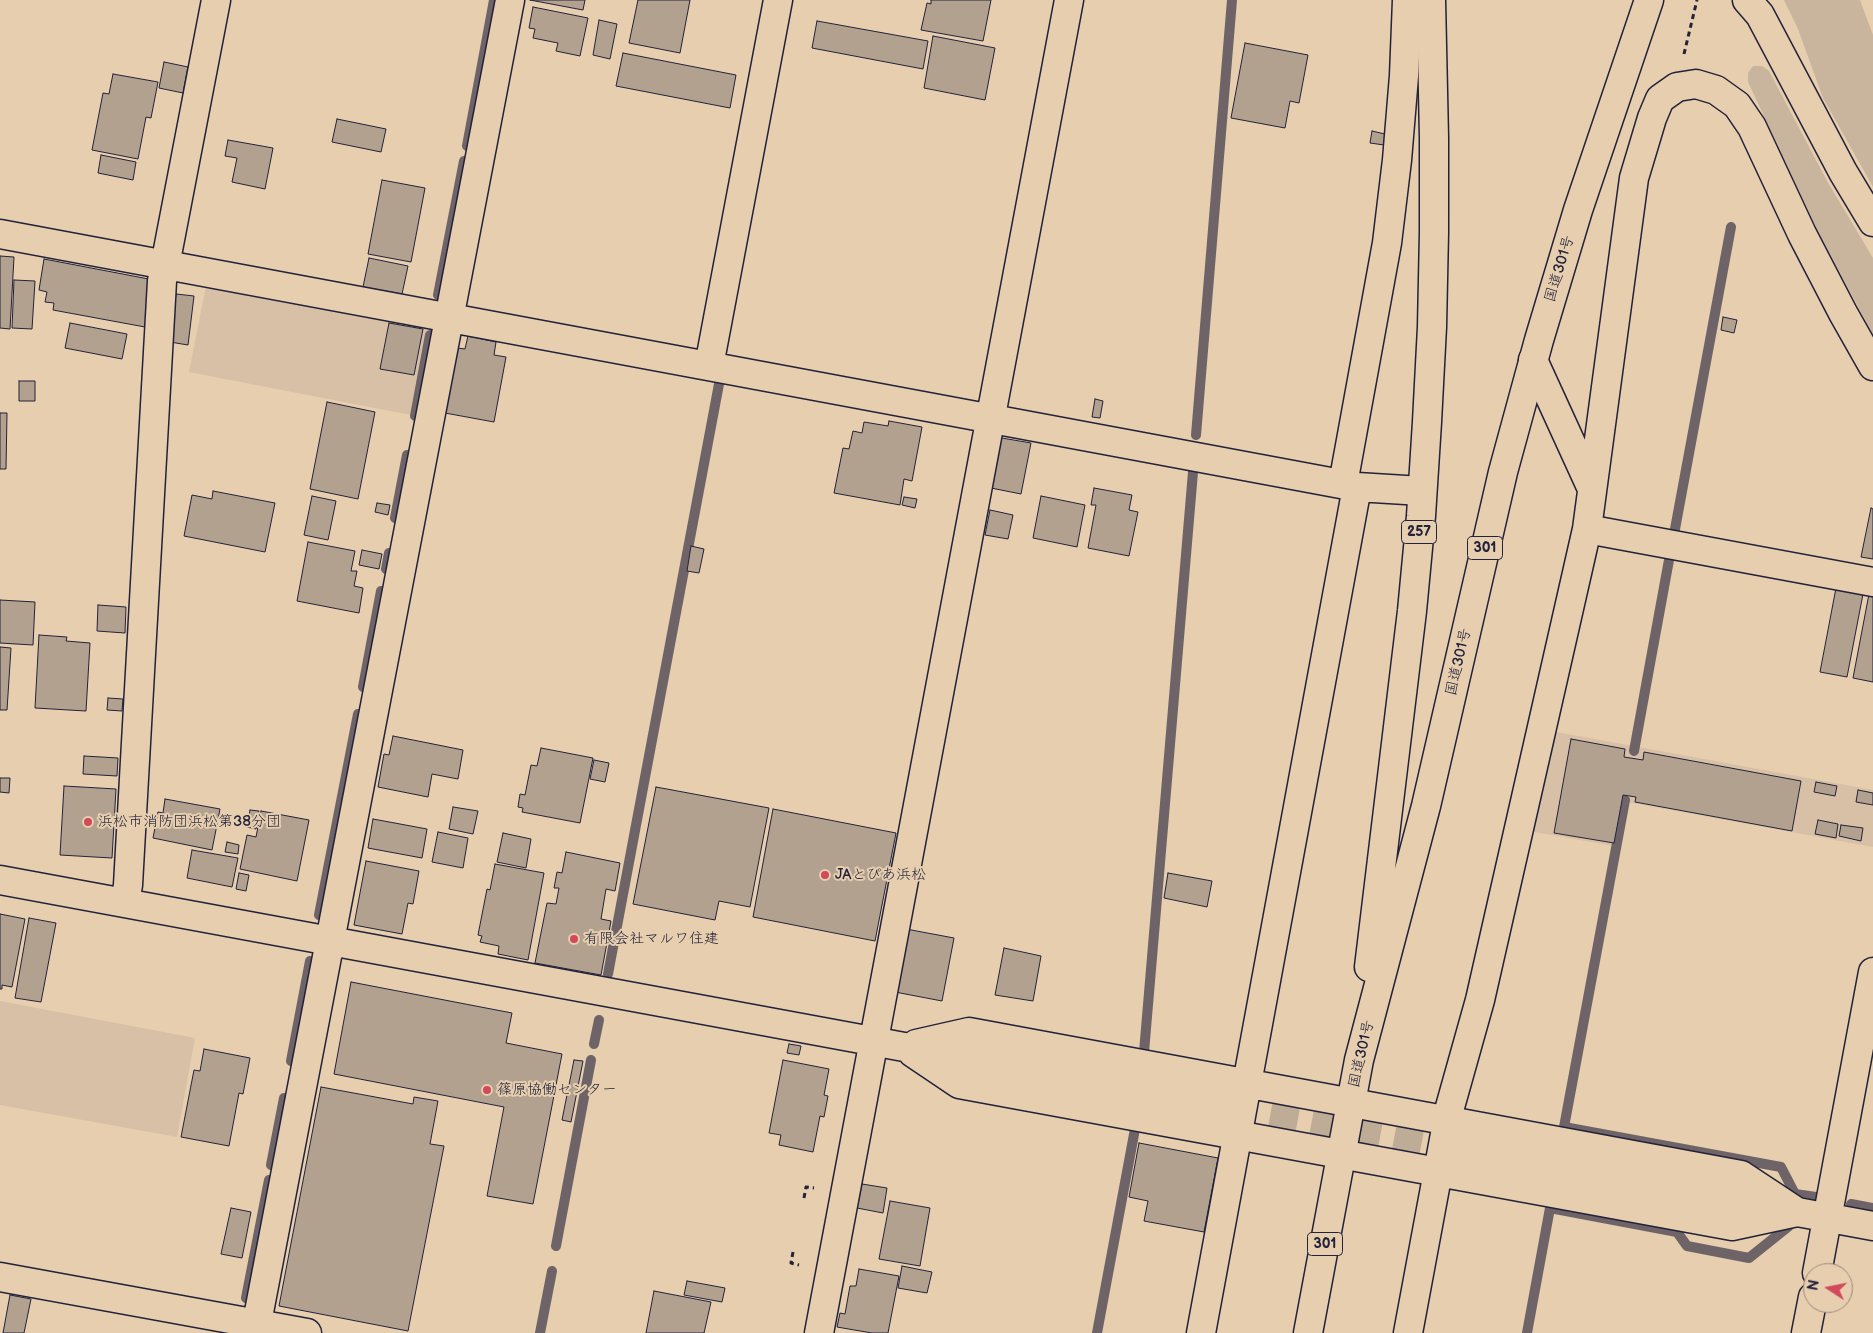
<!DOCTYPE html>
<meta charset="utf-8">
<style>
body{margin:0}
#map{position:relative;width:1873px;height:1333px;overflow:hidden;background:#e6ceae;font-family:"Balsamiq Sans",sans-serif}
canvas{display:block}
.north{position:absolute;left:1803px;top:1263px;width:50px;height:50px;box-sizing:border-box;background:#e6ceae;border:1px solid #988980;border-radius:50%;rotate:281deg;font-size:14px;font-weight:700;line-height:20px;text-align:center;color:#22223b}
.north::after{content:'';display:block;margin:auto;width:18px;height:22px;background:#d1495b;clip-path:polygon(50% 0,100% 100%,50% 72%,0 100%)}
</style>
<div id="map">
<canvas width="1873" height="1333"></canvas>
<div class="north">N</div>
</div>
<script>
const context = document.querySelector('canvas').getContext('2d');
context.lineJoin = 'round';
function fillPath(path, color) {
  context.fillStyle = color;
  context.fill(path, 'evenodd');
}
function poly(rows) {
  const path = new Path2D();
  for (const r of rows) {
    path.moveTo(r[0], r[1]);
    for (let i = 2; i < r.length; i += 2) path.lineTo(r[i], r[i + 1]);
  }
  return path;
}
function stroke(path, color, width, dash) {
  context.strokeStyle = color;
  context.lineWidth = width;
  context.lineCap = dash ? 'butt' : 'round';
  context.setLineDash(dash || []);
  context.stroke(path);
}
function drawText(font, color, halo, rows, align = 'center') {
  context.font = font + ' "Balsamiq Sans","Klee One",sans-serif';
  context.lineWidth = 4;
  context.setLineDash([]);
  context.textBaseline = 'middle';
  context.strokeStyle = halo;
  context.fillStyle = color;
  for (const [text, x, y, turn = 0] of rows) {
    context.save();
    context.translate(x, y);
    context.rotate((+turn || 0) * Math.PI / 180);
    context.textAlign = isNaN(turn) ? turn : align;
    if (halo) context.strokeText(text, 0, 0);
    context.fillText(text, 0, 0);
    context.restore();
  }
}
fillPath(poly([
 [206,286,428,327,411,415,189,372],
 [1551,731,1873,790,1873,847,1622,801,1614,846,1529,831],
 [0,1001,195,1038,177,1137,0,1105]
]), '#d7c0a5');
fillPath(poly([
 [1784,0,1860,0,1873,35,1873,187,1823,98,1798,29],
 [1753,66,1762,66,1769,71,1827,181,1873,258,1873,335,1816,227,1748,82,1748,73]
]), '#c9b59d');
stroke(poly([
 [467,146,494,0],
 [438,295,464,161],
 [415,416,430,335],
 [1196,435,1232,0],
 [395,518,407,455],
 [1675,529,1731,227],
 [386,569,389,553],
 [363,687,381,591],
 [1634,751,1669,560],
 [1625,800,1564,1127,1781,1167,1795,1194,1816,1197],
 [319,915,358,714],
 [608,974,719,384],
 [594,1044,599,1020],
 [1144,1052,1193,472],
 [291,1061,310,961],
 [271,1165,284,1098],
 [1851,1204,1873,1208],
 [556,1246,591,1060],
 [246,1298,269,1180],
 [540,1333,552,1271],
 [1097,1333,1135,1129],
 [1527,1333,1550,1208,1677,1232,1687,1246,1749,1258,1789,1226]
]), '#6e6468', 10);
const building = poly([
 [530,0,585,0,583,10,530,0],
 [638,0,690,0,680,53,629,43,638,0],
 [931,0,991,0,983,41,921,30,927,3,931,4,931,0],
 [533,7,588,18,580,56,556,51,558,43,533,38,535,29,529,28,533,7],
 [599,20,617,24,610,59,593,55,599,20],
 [817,21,928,41,923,69,812,48,817,21],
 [933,36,995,48,985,100,924,88,933,36],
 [1245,43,1308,55,1299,103,1290,101,1285,128,1231,118,1245,43],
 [623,53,736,75,730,108,616,86,623,53],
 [164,62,188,67,183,93,159,88,164,62],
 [113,74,158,82,151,118,146,117,138,159,92,150,103,93,109,94,113,74],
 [337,119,386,129,381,152,332,142,337,119],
 [1372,131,1385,134,1384,145,1370,143,1372,131],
 [228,140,273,148,265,189,232,182,237,158,225,156,228,140],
 [101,155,136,162,133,180,98,173,101,155],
 [382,180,425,188,411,262,368,254,382,180],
 [0,256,14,257,10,329,0,328,0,256],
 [369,258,408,266,402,294,363,287,369,258],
 [44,259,154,280,145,327,53,310,54,303,45,302,47,292,39,290,44,259],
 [14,280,35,281,32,329,12,328,14,280],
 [176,294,194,296,188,345,170,342,176,294],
 [1723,317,1737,320,1734,333,1721,330,1723,317],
 [70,323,127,334,122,359,65,348,70,323],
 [389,323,423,329,414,375,380,369,389,323],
 [468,336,496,342,494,355,506,357,494,422,445,413,458,348,465,349,468,336],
 [19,381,35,381,35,401,19,401,19,381],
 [1095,399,1103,401,1100,418,1092,417,1095,399],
 [327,402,375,412,358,499,310,489,327,402],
 [0,413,7,413,6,469,0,469,0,413],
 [889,421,922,427,912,481,904,479,900,505,834,493,843,448,849,449,853,431,862,433,864,422,888,426,889,421],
 [996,437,1031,443,1021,494,986,487,996,437],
 [1094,488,1132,495,1129,510,1138,512,1129,556,1088,548,1096,505,1091,505,1094,488],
 [213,491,275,503,265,552,184,536,192,495,212,499,213,491],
 [312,496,336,501,328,540,304,535,312,496],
 [1041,496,1085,505,1077,547,1033,538,1041,496],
 [904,497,917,499,915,508,902,505,904,497],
 [377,503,390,505,388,515,375,512,377,503],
 [1871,508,1873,509,1873,559,1861,557,1871,508],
 [990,510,1013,515,1008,539,985,535,990,510],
 [308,542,355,551,351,571,357,571,354,586,363,588,359,613,297,601,308,542],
 [691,546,704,549,699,573,687,571,691,546],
 [362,550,382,554,379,569,359,565,362,550],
 [1836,588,1863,594,1847,677,1820,672,1836,588],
 [1869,594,1873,595,1873,682,1853,678,1869,594],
 [0,600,35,602,33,645,0,643,0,600],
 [98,605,126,607,125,633,97,631,98,605],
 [39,635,67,637,66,641,90,643,86,711,35,708,39,635],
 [0,647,11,648,7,710,0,710,0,647],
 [108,698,123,699,122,711,107,710,108,698],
 [393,736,463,750,458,779,432,774,428,797,378,787,384,754,389,755,393,736],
 [1571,739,1625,749,1624,757,1643,760,1644,752,1801,781,1792,831,1635,802,1636,797,1623,795,1614,843,1554,833,1571,739],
 [541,748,593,758,580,823,522,812,523,808,518,807,520,794,525,795,531,765,537,766,541,748],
 [84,756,118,758,117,776,83,774,84,756],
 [594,760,609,763,605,782,590,779,594,760],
 [0,778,10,778,9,793,0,792,0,778],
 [1816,782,1837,786,1835,796,1814,792,1816,782],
 [64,786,116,789,112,858,60,855,64,786],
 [656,787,769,808,750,907,719,901,715,920,633,904,656,787],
 [1858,790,1873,793,1873,805,1856,802,1858,790],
 [165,799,220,809,212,850,153,838,158,812,163,813,165,799],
 [453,807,478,811,473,834,449,829,453,807],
 [773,809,896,833,875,941,753,917,773,809],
 [250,810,259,811,256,829,247,827,250,810],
 [261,811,309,820,297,881,240,869,247,835,256,837,261,811],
 [373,819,427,829,422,858,368,848,373,819],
 [1818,820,1838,824,1836,838,1815,834,1818,820],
 [1841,825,1863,828,1861,841,1839,836,1841,825],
 [438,832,468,838,463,868,432,862,438,832],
 [503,833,531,839,526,868,497,862,503,833],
 [227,842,239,845,238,854,225,852,227,842],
 [192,850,238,858,232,887,187,878,192,850],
 [566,852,620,863,615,891,606,889,601,919,611,921,601,975,535,963,547,903,556,904,559,888,554,888,557,872,562,873,566,852],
 [366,861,419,871,413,904,408,903,402,934,354,925,366,861],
 [495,864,544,873,528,960,498,954,499,946,480,942,482,936,478,935,487,889,490,890,495,864],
 [239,873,249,875,246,891,236,889,239,873],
 [1168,873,1212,881,1207,907,1164,898,1168,873],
 [0,914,25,919,12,987,2,985,2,989,0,989,0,914],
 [29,918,56,923,41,1002,15,998,29,918],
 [906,929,954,938,942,1001,895,992,906,929],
 [1004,948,1041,956,1033,1001,995,995,1004,948],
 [351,982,512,1013,506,1043,562,1054,533,1204,487,1196,504,1107,334,1074,351,982],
 [789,1044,801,1046,799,1055,787,1053,789,1044],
 [204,1049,250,1058,243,1094,239,1093,229,1146,181,1137,194,1070,200,1071,204,1049],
 [574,1060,583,1061,571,1122,562,1120,574,1060],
 [783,1060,829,1069,824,1095,828,1096,824,1117,820,1116,813,1152,779,1145,781,1135,769,1133,783,1060],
 [321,1087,413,1104,414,1097,438,1101,430,1144,444,1146,408,1331,279,1306,321,1087],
 [1139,1143,1218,1158,1204,1232,1144,1221,1148,1201,1129,1197,1139,1143],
 [862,1184,887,1188,883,1213,857,1208,862,1184],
 [890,1201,930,1208,920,1266,879,1259,890,1201],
 [231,1208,251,1212,242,1258,221,1254,231,1208],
 [902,1266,932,1272,927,1293,898,1288,902,1266],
 [859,1269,899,1276,888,1333,872,1333,837,1327,840,1313,845,1314,850,1286,856,1286,859,1269],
 [687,1281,725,1288,722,1302,684,1295,687,1281],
 [654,1291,711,1302,704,1333,646,1333,654,1291],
 [10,1295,31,1299,24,1333,3,1333,10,1295]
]);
fillPath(building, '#b3a190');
stroke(building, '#22223b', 1);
stroke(poly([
 [1229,1107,1462,1150]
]), '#bfac97', 28, [28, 14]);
const minor = poly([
 [0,234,1357,487,1422,491],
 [1533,360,1592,489],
 [709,366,778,0],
 [1343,484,1387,243,1397,160,1404,76,1407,0],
 [1587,529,1873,582],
 [0,880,1229,1107],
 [125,903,128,885,162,281,216,0],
 [916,1044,969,1032,1741,1175,1797,1212],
 [913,1053,959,1084,1732,1226,1797,1212],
 [1462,1150,1873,1226],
 [1817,1273,1873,972],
 [0,1277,307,1333],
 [255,1333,510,0],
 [819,1333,1069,0],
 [1201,1333,1357,487],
 [1408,1333,1450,1107,1480,1000,1587,529,1634,178,1652,118,1660,99,1677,87,1696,84,1716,90,1737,105,1752,127,1802,234,1843,313,1873,366],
 [1806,1333,1813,1297]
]);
const trunk = poly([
 [1369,967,1412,611,1421,516,1427,422,1432,327,1434,232,1434,138,1431,0],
 [1308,1333,1359,1060,1426,806,1503,472,1539,340,1578,210,1649,0]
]);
const motorway = poly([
 [1747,0,1760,15,1843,172,1873,222]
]);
stroke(minor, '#22223b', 31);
stroke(trunk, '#22223b', 31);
stroke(motorway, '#22223b', 31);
stroke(poly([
 [1684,54,1697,0],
 [804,1198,806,1187,814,1188],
 [793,1252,791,1263,799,1265]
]), '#22223b', 3, [5, 4]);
stroke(minor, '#e6ceae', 28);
stroke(trunk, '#e6ceae', 28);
stroke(motorway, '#e6ceae', 28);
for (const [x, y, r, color] of [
 [88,822,5,"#d1495b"],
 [825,875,5,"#d1495b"],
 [574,939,5,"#d1495b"],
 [487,1090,5,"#d1495b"]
]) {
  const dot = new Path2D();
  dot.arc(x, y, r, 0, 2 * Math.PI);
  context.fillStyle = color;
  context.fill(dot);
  stroke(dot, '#e6ceae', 2);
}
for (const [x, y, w] of [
 [1419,532,35],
 [1485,548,35],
 [1325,1244,35]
]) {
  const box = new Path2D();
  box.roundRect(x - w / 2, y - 11.5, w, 23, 4);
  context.fillStyle = '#e6ceae';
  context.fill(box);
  stroke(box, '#22223b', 1);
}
drawText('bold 14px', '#22223b', null, [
 ["257",1419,532],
 ["301",1485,548],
 ["301",1325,1244]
]);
drawText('15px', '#22223b', '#e6ceae', [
 ["国道301号",1560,269,-73],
 ["国道301号",1459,662,-77],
 ["国道301号",1362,1054,-77]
]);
drawText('15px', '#22223b', '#e6ceae', [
 ["浜松市消防団浜松第38分団",98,822],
 ["JAとぴあ浜松",835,875],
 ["有限会社マルワ住建",584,939],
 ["篠原協働センター",497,1090]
], 'left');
</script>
